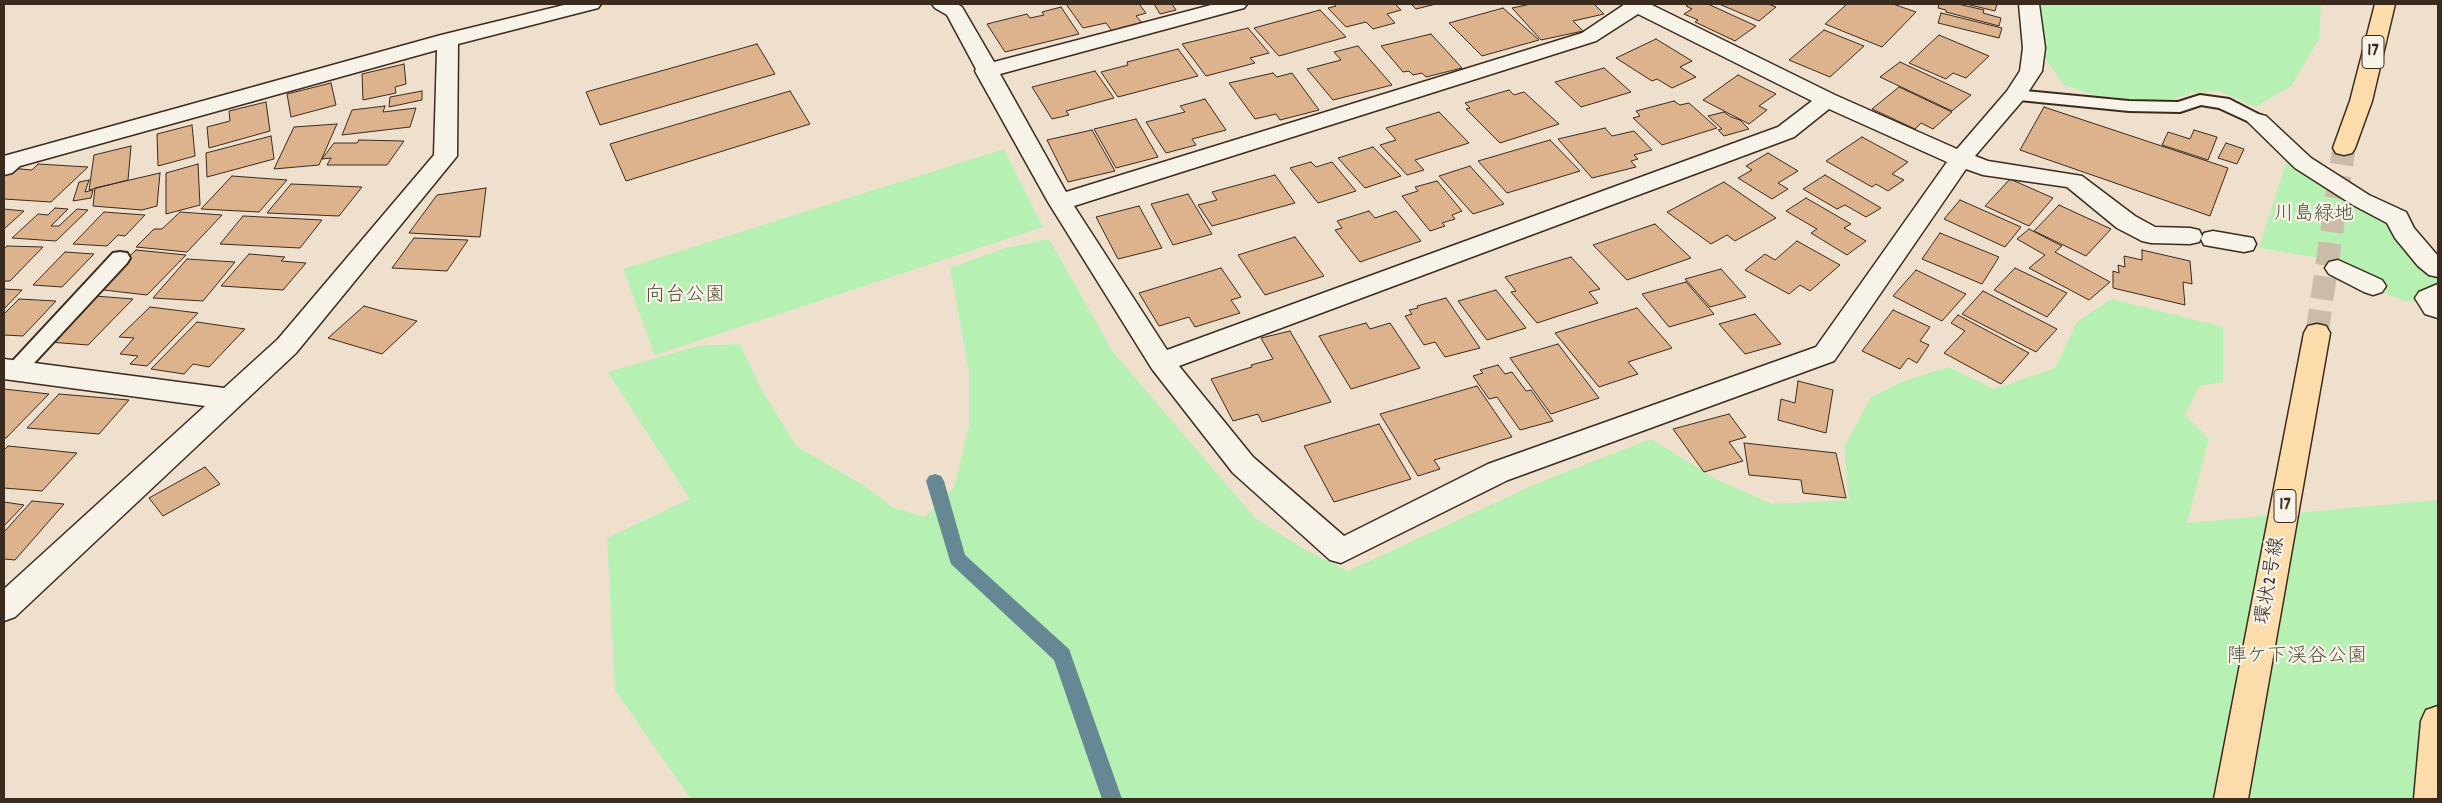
<!DOCTYPE html>
<meta charset="utf-8">
<style>
body{margin:0}
#map{position:relative;width:2442px;height:803px;overflow:hidden;background:#efe0cd;font-family:Dekko,sans-serif}
canvas{display:block}
.frame{position:absolute;inset:0;border:5px solid #3b2a1e;pointer-events:none}
</style>
<div id="map">
<canvas width="2442" height="803"></canvas>
<div class="frame"></div>
</div>
<script>
const context = document.querySelector('canvas').getContext('2d');
context.lineJoin = 'round';
function fillPath(path, color) {
  context.fillStyle = color;
  context.fill(path, 'evenodd');
}
function poly(rows) {
  const path = new Path2D();
  for (const r of rows) {
    path.moveTo(r[0], r[1]);
    for (let i = 2; i < r.length; i += 2) path.lineTo(r[i], r[i + 1]);
  }
  return path;
}
function stroke(path, color, width, dash) {
  context.strokeStyle = color;
  context.lineWidth = width;
  context.lineCap = dash ? 'butt' : 'round';
  context.setLineDash(dash || []);
  context.stroke(path);
}
function drawText(font, color, halo, rows, align = 'center') {
  context.font = font + ' Dekko,"Klee One",sans-serif';
  context.lineWidth = 4.5;
  context.setLineDash([]);
  context.textBaseline = 'middle';
  context.strokeStyle = halo;
  context.fillStyle = color;
  for (const [text, x, y, turn = 0] of rows) {
    context.save();
    context.translate(x, y);
    context.rotate((+turn || 0) * Math.PI / 180);
    context.textAlign = isNaN(turn) ? turn : align;
    if (halo) context.strokeText(text, 0, 0);
    context.fillText(text, 0, 0);
    context.restore();
  }
}
fillPath(poly([
 [2040,4,2321,4,2319,39,2291,86,2255,107,2220,91,2191,93,2168,101,2133,100,2094,95,2064,85,2045,58],
 [2293,141,2311,164,2407,217,2438,263,2438,306,2402,300,2382,292,2320,258,2259,248],
 [1004,149,1043,227,655,355,623,269],
 [1049,239,1113,352,1255,518,1304,549,1348,571,1540,482,1651,439,1718,480,1772,504,1849,500,1844,447,1871,397,1901,382,1949,367,1994,389,2055,368,2077,322,2111,299,2223,327,2223,382,2199,386,2185,415,2209,439,2187,523,2438,500,2438,799,691,799,615,690,607,538,690,499,608,372,698,346,740,344,760,387,796,446,863,485,894,508,925,517,954,487,969,425,969,372,950,268,1005,248]
]), '#b6f0b3');
fillPath(poly([
 [935,474,941,476,944,481,965,555,1069,649,1122,799,1102,799,1054,660,951,564,926,481,929,476,935,474]
]), '#668895');
const building = poly([
 [1066,4,1139,4,1146,13,1136,16,1143,24,1112,31,1106,23,1083,28,1066,4],
 [1154,4,1172,4,1176,10,1160,14,1154,4],
 [1334,4,1395,4,1401,10,1387,14,1395,23,1373,29,1366,22,1346,27,1328,8,1336,6,1334,4],
 [1411,4,1436,4,1416,9,1411,4],
 [1531,4,1594,4,1604,14,1573,21,1583,31,1541,40,1512,8,1531,4],
 [1689,4,1708,4,1756,26,1735,41,1695,22,1698,20,1684,14,1692,9,1686,6,1689,4],
 [1719,4,1768,4,1776,7,1759,21,1719,4],
 [1847,4,1893,4,1916,12,1882,47,1825,24,1847,4],
 [1939,4,1958,4,1984,10,1983,13,2001,18,1999,26,1946,12,1946,10,1938,8,1939,4],
 [1966,4,1997,4,1995,11,1966,4],
 [1061,7,1079,34,1005,52,987,24,1027,14,1030,18,1044,15,1042,12,1061,7],
 [1503,8,1539,40,1482,56,1449,23,1503,8],
 [1320,10,1346,37,1279,56,1254,28,1320,10],
 [1941,13,2002,28,1999,38,1938,23,1941,13],
 [1248,28,1269,53,1250,58,1255,63,1206,76,1182,44,1248,28],
 [1824,30,1864,46,1830,77,1789,60,1824,30],
 [1431,34,1462,68,1426,77,1422,73,1413,75,1409,71,1403,72,1381,46,1431,34],
 [1939,35,1989,56,1966,78,1953,73,1946,79,1909,63,1939,35],
 [1656,39,1692,61,1680,67,1696,77,1672,88,1657,79,1652,81,1616,58,1656,39],
 [757,44,775,74,600,125,586,92,757,44],
 [1358,46,1392,85,1333,100,1307,69,1341,60,1334,52,1358,46],
 [1178,49,1198,76,1118,97,1101,72,1128,65,1127,62,1178,49],
 [1900,62,1971,95,1952,111,1880,77,1900,62],
 [404,64,406,84,395,87,396,93,363,100,362,74,404,64],
 [1604,68,1631,92,1581,107,1555,82,1604,68],
 [1095,71,1114,98,1066,111,1069,115,1052,119,1032,87,1095,71],
 [1273,73,1277,77,1292,73,1319,110,1280,120,1276,114,1255,119,1229,83,1273,73],
 [1738,75,1776,94,1759,106,1767,110,1749,124,1703,100,1738,75],
 [331,83,336,105,291,117,287,94,331,83],
 [1899,87,1952,112,1933,129,1921,123,1915,129,1872,109,1899,87],
 [1509,90,1514,95,1524,92,1559,124,1500,143,1466,109,1470,108,1465,103,1509,90],
 [422,91,422,100,389,107,390,97,422,91],
 [790,91,810,124,626,181,610,144,790,91],
 [1205,99,1226,130,1192,139,1196,145,1166,153,1146,122,1185,112,1180,106,1205,99],
 [1674,101,1680,105,1689,103,1717,128,1662,145,1633,118,1640,116,1636,111,1674,101],
 [266,102,270,131,209,148,207,127,230,121,229,111,266,102],
 [385,106,383,112,416,108,410,127,342,135,352,110,385,106],
 [2044,107,2228,168,2210,216,2020,150,2044,107],
 [1439,112,1469,143,1415,160,1424,170,1407,175,1380,145,1396,140,1386,128,1439,112],
 [1724,112,1731,117,1740,120,1749,129,1724,136,1718,130,1722,129,1708,116,1724,112],
 [1136,119,1158,157,1116,168,1094,129,1136,119],
 [337,124,319,165,274,169,294,127,337,124],
 [192,125,195,156,158,166,157,134,192,125],
 [1605,128,1612,136,1634,131,1652,150,1634,155,1638,159,1631,161,1636,167,1592,178,1558,139,1605,128],
 [1092,130,1115,171,1068,182,1047,140,1092,130],
 [2194,130,2217,137,2208,160,2162,145,2168,132,2190,139,2194,130],
 [271,136,274,159,207,177,206,153,271,136],
 [1862,137,1908,162,1892,174,1904,180,1888,191,1876,184,1872,187,1826,161,1862,137],
 [359,140,404,141,387,165,327,165,331,158,322,159,334,143,357,143,359,140],
 [1550,140,1580,171,1507,193,1478,161,1550,140],
 [2226,143,2244,149,2237,164,2218,158,2226,143],
 [131,146,128,180,89,190,94,155,131,146],
 [1373,147,1401,176,1365,188,1338,158,1373,147],
 [1768,153,1798,171,1778,183,1788,189,1772,199,1738,178,1752,170,1746,166,1768,153],
 [1311,162,1316,167,1332,162,1356,191,1318,203,1290,168,1311,162],
 [38,164,88,167,51,202,4,199,4,173,10,168,32,170,38,164],
 [198,164,200,205,166,214,166,173,198,164],
 [1470,166,1504,204,1473,214,1439,176,1470,166],
 [160,173,157,206,142,210,93,206,95,188,160,173],
 [1275,175,1295,203,1212,226,1198,205,1217,200,1212,192,1275,175],
 [1825,175,1881,208,1866,217,1845,205,1837,209,1803,189,1825,175],
 [232,176,287,180,259,212,201,209,232,176],
 [2010,179,2053,198,2029,226,1985,206,2010,179],
 [89,180,85,192,93,190,91,198,73,201,79,182,89,180],
 [1437,181,1462,211,1452,215,1455,219,1442,223,1445,226,1430,231,1402,196,1418,191,1415,187,1437,181],
 [1724,182,1776,218,1735,241,1727,235,1711,244,1667,212,1724,182],
 [291,184,362,187,339,216,267,213,291,184],
 [486,188,480,237,409,233,437,195,486,188],
 [1188,194,1212,234,1173,245,1151,204,1188,194],
 [1806,198,1851,224,1844,228,1866,241,1847,255,1811,233,1817,229,1786,211,1806,198],
 [1960,200,2021,227,2005,247,1944,219,1960,200],
 [2059,205,2111,229,2086,256,2034,231,2059,205],
 [1139,206,1162,248,1118,259,1096,217,1139,206],
 [55,208,68,209,51,226,59,226,77,209,88,210,56,241,12,238,38,214,48,215,55,208],
 [4,209,24,211,4,229,4,209],
 [1369,211,1375,218,1396,211,1421,241,1360,262,1335,230,1342,228,1337,221,1369,211],
 [104,212,145,215,125,236,118,235,107,246,73,244,104,212],
 [180,212,222,215,187,252,136,247,154,229,162,229,180,212],
 [243,216,322,220,300,248,220,244,243,216],
 [1655,224,1691,258,1627,280,1593,245,1655,224],
 [2029,229,2062,246,2055,252,2110,282,2089,300,2029,268,2045,255,2017,239,2029,229],
 [1940,233,1999,257,1982,284,1922,259,1940,233],
 [1295,237,1324,276,1265,295,1238,255,1295,237],
 [414,238,468,240,447,271,392,268,414,238],
 [1797,241,1840,265,1810,291,1800,285,1789,294,1745,270,1765,254,1775,260,1797,241],
 [7,246,43,247,10,281,4,281,4,249,7,246],
 [136,250,186,255,147,295,95,289,136,250],
 [2142,250,2190,261,2192,284,2183,282,2185,305,2113,288,2113,271,2119,273,2118,265,2125,267,2124,256,2142,260,2142,250],
 [65,252,94,254,62,287,33,285,65,252],
 [249,254,285,257,281,261,306,263,283,290,221,286,249,254],
 [1571,257,1600,289,1589,292,1598,303,1537,323,1511,292,1516,291,1505,277,1571,257],
 [187,259,235,262,203,301,153,298,187,259],
 [1221,268,1241,297,1231,300,1240,313,1195,327,1189,317,1159,326,1139,293,1221,268],
 [2015,268,2067,293,2047,317,1994,290,2015,268],
 [1721,269,1746,297,1710,307,1685,279,1721,269],
 [1916,270,1966,294,1942,321,1893,296,1916,270],
 [1686,282,1714,314,1669,327,1642,294,1686,282],
 [4,289,22,290,4,309,4,289],
 [1496,290,1526,328,1487,340,1458,301,1496,290],
 [1983,291,2057,329,2036,352,1962,314,1983,291],
 [95,296,133,299,88,345,49,342,95,296],
 [1446,298,1480,348,1445,357,1435,342,1424,345,1405,316,1412,314,1409,310,1418,308,1417,306,1446,298],
 [19,299,56,301,23,336,4,335,4,314,19,299],
 [364,306,417,321,382,354,328,338,364,306],
 [150,307,198,313,147,366,130,364,138,356,120,354,134,338,119,337,150,307],
 [1637,308,1672,348,1628,362,1638,374,1599,387,1555,333,1637,308],
 [1893,310,1930,327,1920,341,1929,345,1917,363,1908,358,1900,369,1862,351,1893,310],
 [1755,314,1781,344,1745,354,1719,324,1755,314],
 [1958,315,2029,353,2001,384,1944,353,1965,331,1951,323,1958,315],
 [197,322,245,329,209,367,193,364,184,374,151,369,197,322],
 [1366,323,1370,329,1390,323,1420,368,1351,389,1319,336,1366,323],
 [1290,331,1331,402,1262,422,1258,414,1233,421,1211,379,1252,367,1251,365,1273,359,1261,338,1290,331],
 [1558,344,1599,398,1551,414,1510,358,1558,344],
 [1498,365,1505,374,1512,372,1526,391,1531,390,1553,421,1520,430,1497,397,1489,399,1473,376,1483,373,1480,370,1498,365],
 [1798,381,1833,390,1826,433,1778,420,1781,399,1795,403,1798,381],
 [1477,386,1512,437,1434,460,1440,469,1418,476,1380,414,1477,386],
 [4,389,49,394,6,438,4,438,4,389],
 [59,394,129,400,99,434,27,428,59,394],
 [1729,414,1746,437,1729,442,1743,461,1704,472,1673,429,1729,414],
 [1379,424,1411,479,1334,502,1304,446,1379,424],
 [1744,443,1836,453,1846,498,1803,493,1801,480,1749,475,1744,443],
 [8,446,77,453,42,491,4,488,4,450,8,446],
 [205,467,220,484,163,516,149,498,205,467],
 [32,501,64,504,15,560,4,559,4,532,32,501],
 [4,502,24,505,4,526,4,502]
]);
fillPath(building, '#dcb38d');
stroke(building, '#3b2a1e', 1);
stroke(poly([
 [2317,333,2344,148]
]), '#cbbcaa', 23, [23, 11]);
const lane = poly([
 [2015,90,2129,101,2178,102,2200,95,2229,99,2264,117,2267,121,2264,125,2258,126,2219,108,2201,105,2180,112,2129,111,2009,99,2007,95,2009,91,2015,90],
 [120,252,127,253,130,258,127,263,22,376,15,379,8,376,5,371,8,366,113,253,120,252]
]);
const street = poly([
 [568,4,601,4,598,8,458,44,457,156,453,161,296,353,15,617,4,621,4,589,205,406,4,379,4,359,224,388,278,339,434,155,437,50,20,166,12,173,4,175,4,156,441,35,568,4],
 [932,4,957,4,962,7,994,62,1215,4,1247,4,1244,8,1000,74,1066,192,1582,33,1625,4,1650,4,1835,95,1957,149,2007,91,2020,71,2023,48,2019,4,2039,4,2045,48,2042,71,2023,100,1975,156,1988,161,2082,176,2135,216,2155,227,2190,228,2199,230,2202,236,2199,242,2190,244,2151,243,2142,241,2117,228,2067,187,1983,175,1966,169,1834,361,1508,480,1341,563,1330,560,1233,473,1152,369,1048,202,975,71,976,69,947,15,935,8,932,4],
 [1638,14,1812,101,1778,127,1167,350,1074,206,1596,41,1638,14],
 [1829,109,1947,162,1816,347,1488,464,1344,536,1253,457,1179,366,1794,137,1829,109],
 [2258,114,2266,116,2311,158,2369,195,2406,212,2414,228,2438,256,2438,277,2429,275,2418,266,2395,238,2387,223,2353,205,2295,168,2247,121,2250,116,2258,114],
 [2213,231,2253,238,2256,244,2253,250,2244,252,2204,245,2201,239,2204,233,2213,231],
 [2338,260,2382,280,2386,286,2382,292,2373,295,2364,292,2329,274,2325,268,2329,262,2338,260],
 [2438,284,2438,318,2425,314,2415,298,2419,292,2438,284]
]);
const primary = poly([
 [2375,4,2395,4,2372,101,2355,148,2352,153,2344,155,2336,153,2333,148,2350,101,2375,4],
 [2317,324,2326,326,2330,333,2248,799,2214,799,2304,333,2308,326,2317,324],
 [2438,706,2438,799,2414,799,2421,721,2426,710,2438,706]
]);
stroke(lane, '#3b2a1e', 4);
stroke(street, '#3b2a1e', 3);
stroke(primary, '#3b2a1e', 3);
fillPath(lane, '#f7f3e8');
fillPath(street, '#f7f3e8');
fillPath(primary, '#fddcac');
for (const [x, y, w] of [
 [2373,52,22],
 [2285,506,22]
]) {
  const box = new Path2D();
  box.roundRect(x - w / 2, y - 16.5, w, 33, 4);
  context.fillStyle = '#f7f3e8';
  context.fill(box);
  stroke(box, '#3b2a1e', 1);
}
drawText('bold 19px', '#3b2a1e', null, [
 ["17",2373,52],
 ["17",2285,506]
]);
drawText('20px', '#54523c', '#f7f3e8', [
 ["川島緑地",2314,216],
 ["向台公園",685,297],
 ["陣ケ下渓谷公園",2297,658]
]);
drawText('20px', '#3b2a1e', '#f7f3e8', [
 ["環状2号線",2272,581,-80]
]);
</script>
